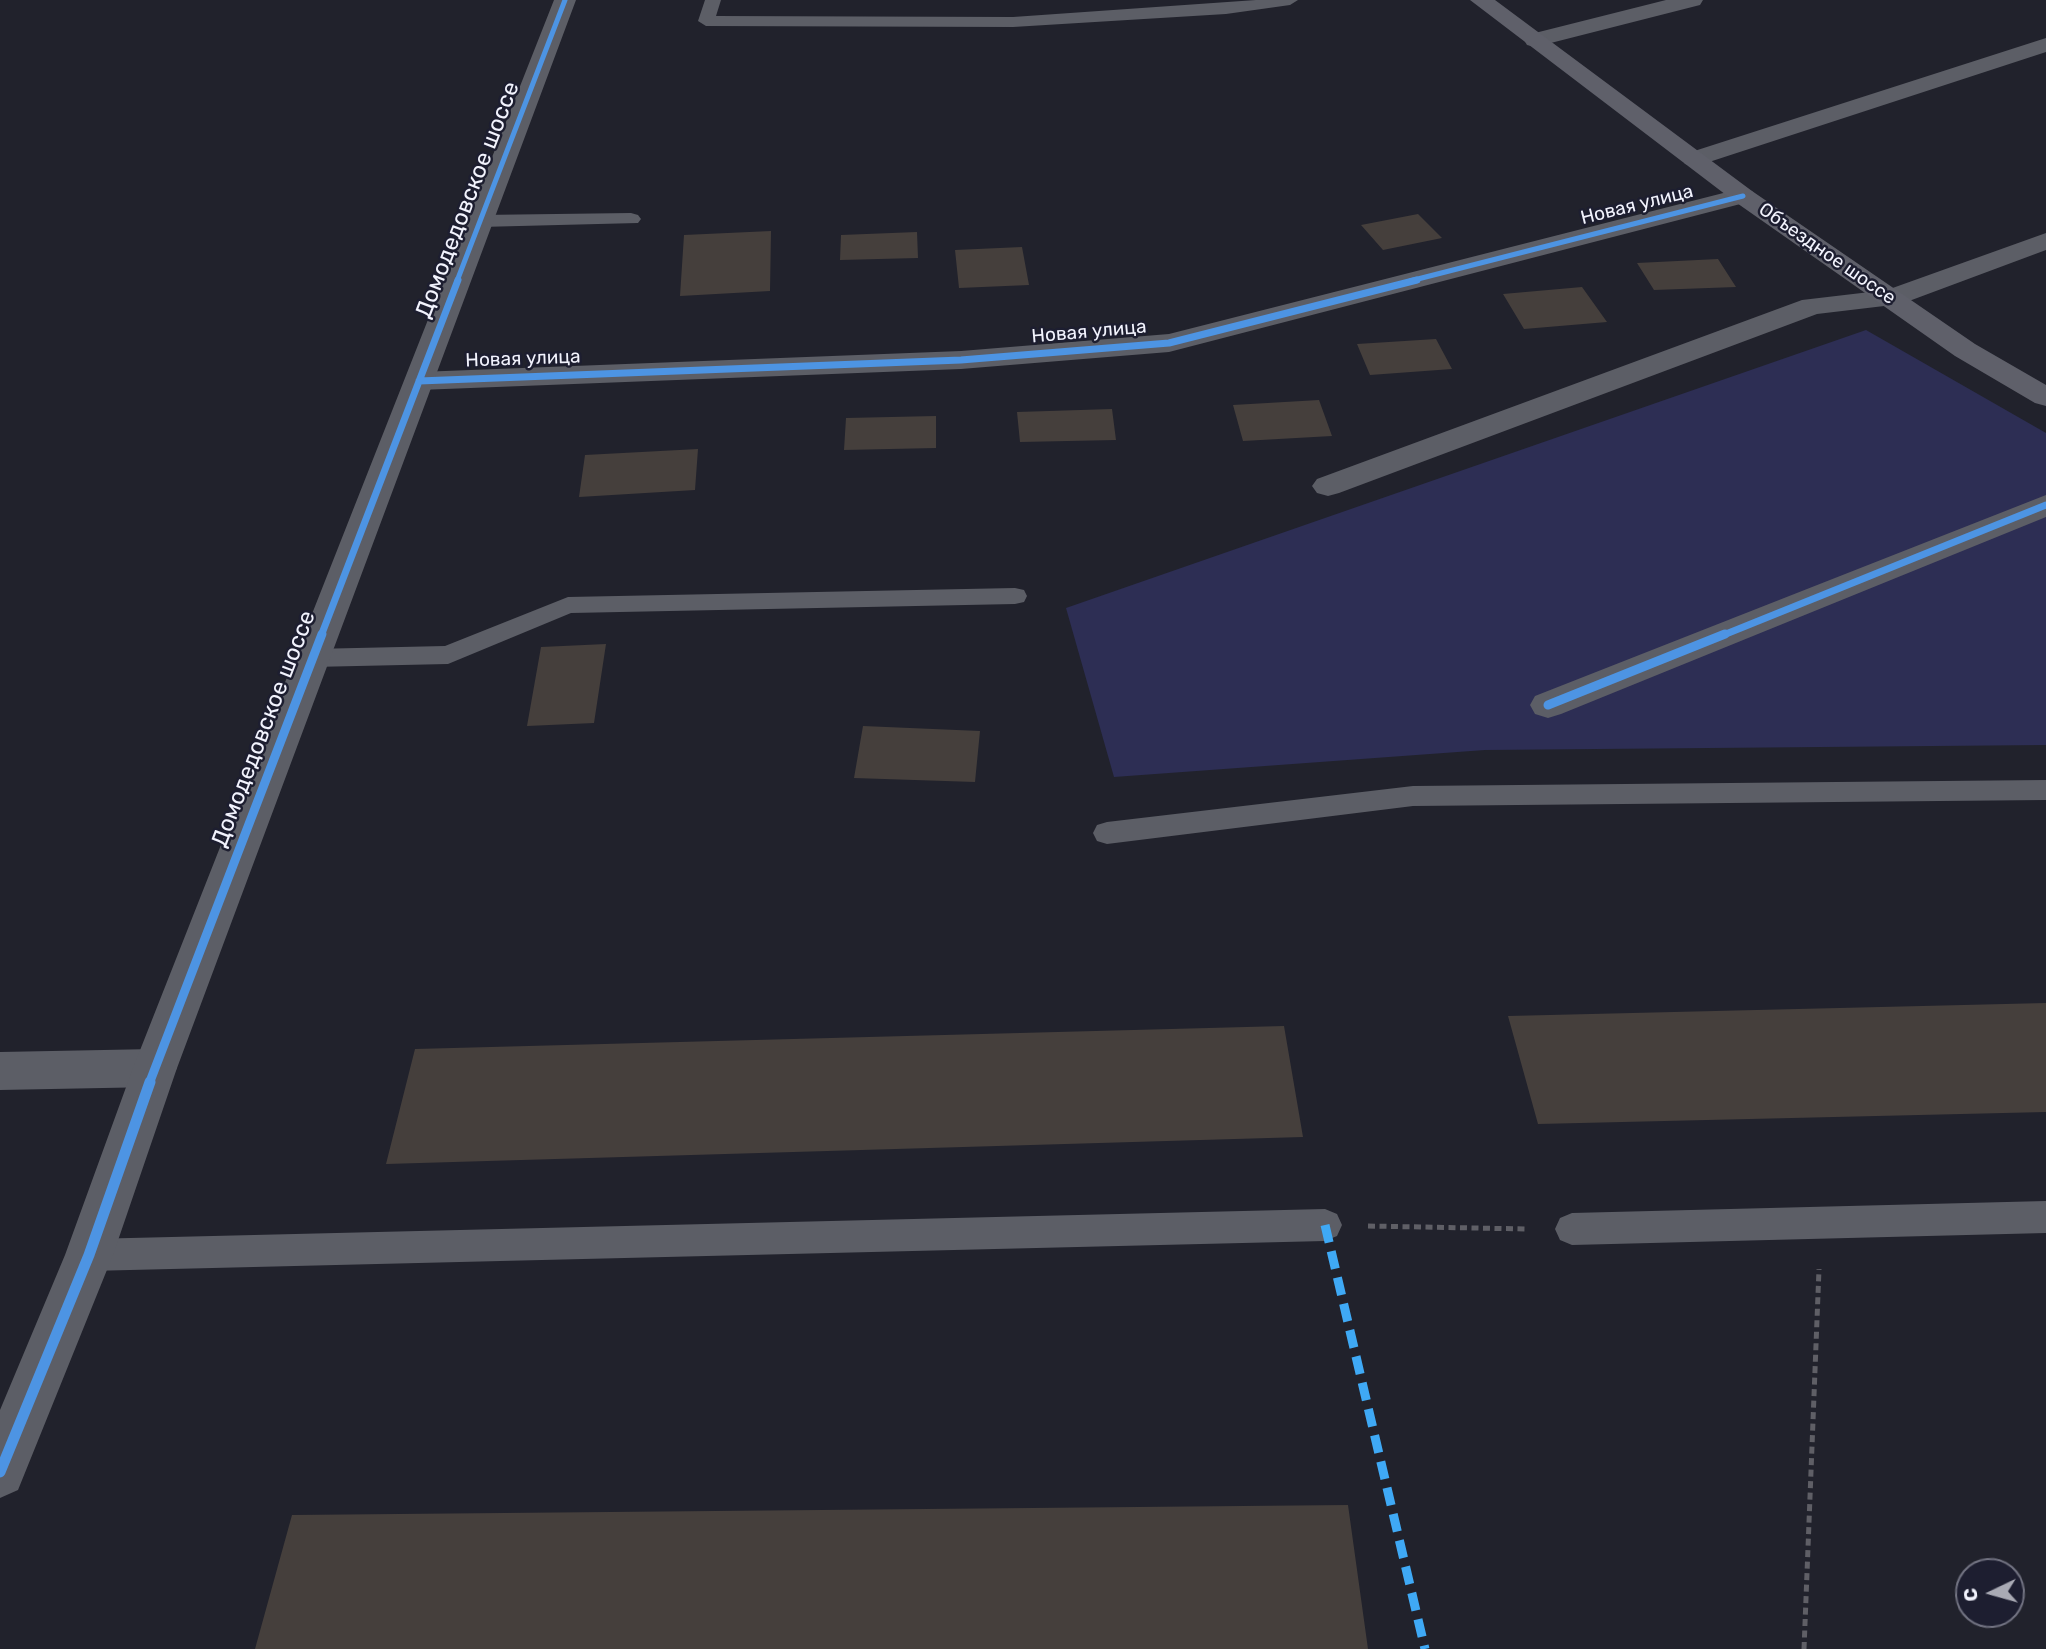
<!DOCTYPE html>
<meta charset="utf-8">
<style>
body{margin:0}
#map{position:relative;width:2046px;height:1649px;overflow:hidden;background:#21222c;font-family:Rubik,sans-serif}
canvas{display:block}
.north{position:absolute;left:1955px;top:1558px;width:70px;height:70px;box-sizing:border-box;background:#1d1e30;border:2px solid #727382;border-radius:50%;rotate:265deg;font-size:19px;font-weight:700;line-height:28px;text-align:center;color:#f2f3fd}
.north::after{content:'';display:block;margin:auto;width:24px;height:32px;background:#a9aab4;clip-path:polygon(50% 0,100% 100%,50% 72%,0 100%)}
</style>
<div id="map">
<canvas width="2046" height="1649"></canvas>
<div class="north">С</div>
</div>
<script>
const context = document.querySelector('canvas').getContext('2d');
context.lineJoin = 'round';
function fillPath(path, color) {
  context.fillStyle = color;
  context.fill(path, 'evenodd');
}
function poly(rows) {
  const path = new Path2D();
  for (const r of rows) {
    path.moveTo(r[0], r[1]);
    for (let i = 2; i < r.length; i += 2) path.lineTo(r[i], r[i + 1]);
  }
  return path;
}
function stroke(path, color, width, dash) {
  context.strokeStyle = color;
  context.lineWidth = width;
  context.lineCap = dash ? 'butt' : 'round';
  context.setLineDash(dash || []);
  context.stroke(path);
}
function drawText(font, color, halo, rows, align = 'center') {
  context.font = font + ' Rubik,sans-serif';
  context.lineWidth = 5;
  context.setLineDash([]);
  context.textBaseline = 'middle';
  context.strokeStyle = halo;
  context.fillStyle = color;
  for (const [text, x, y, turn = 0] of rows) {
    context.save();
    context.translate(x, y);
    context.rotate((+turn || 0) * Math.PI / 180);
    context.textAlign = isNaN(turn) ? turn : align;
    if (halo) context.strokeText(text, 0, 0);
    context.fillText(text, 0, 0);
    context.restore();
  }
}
fillPath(poly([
 [1866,330,2046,433,2046,745,1485,750,1114,777,1066,608]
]), '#2d2e54');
fillPath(poly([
 [1418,214,1442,238,1383,250,1361,225],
 [771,231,770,291,680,296,684,235],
 [917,232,918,258,840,260,841,235],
 [1022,247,1029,285,959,288,955,250],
 [1718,259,1736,287,1654,290,1637,263],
 [1582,287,1607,322,1524,329,1503,294],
 [1436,339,1452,369,1370,375,1357,344],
 [1319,400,1332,436,1243,441,1233,405],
 [1112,409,1116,440,1020,442,1017,412],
 [936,416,936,448,844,450,846,418],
 [698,449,695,490,579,497,585,455],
 [606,644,594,723,527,726,541,647],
 [863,726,980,731,975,782,854,778],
 [2046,1003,2046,1112,1538,1124,1508,1016],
 [1284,1026,1303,1137,386,1164,415,1049],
 [1348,1505,1368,1649,255,1649,292,1515]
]), '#453f3c');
stroke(poly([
 [1368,1226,1527,1229],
 [1804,1649,1819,1269]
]), '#5f5f66', 5, [7, 4.5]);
fillPath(poly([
 [705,0,721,0,716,16,1013,17,1256,0,1298,0,1290,5,1226,14,1013,27,706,26,698,21,705,0],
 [631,213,638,215,641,219,638,223,480,227,470,221,480,215,631,213],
 [1015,588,1024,590,1027,596,1024,602,1015,604,571,613,448,664,312,667,303,664,299,658,303,652,312,649,445,646,568,597,1015,588],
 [2046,780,2046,800,1413,806,1107,844,1097,841,1093,833,1097,825,1107,822,1413,786,2046,780],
 [2046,1201,2046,1233,1572,1245,1560,1240,1555,1229,1560,1218,1572,1213,2046,1201],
 [1325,1209,1337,1214,1342,1225,1337,1236,1325,1241,89,1271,77,1266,72,1255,77,1244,89,1239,1325,1209]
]), '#5c5e66');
fillPath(poly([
 [1666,0,1703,0,1700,5,1535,47,1527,45,1524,40,1527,35,1666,0],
 [2046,38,2046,52,1703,164,1694,166,1685,164,1682,159,1685,154,2046,38],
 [1743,188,1752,191,1756,196,1752,201,1169,352,961,369,419,390,409,387,404,381,409,375,419,372,961,351,1169,334,1743,188],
 [2046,233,2046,250,1901,304,1817,314,1339,493,1328,496,1317,493,1312,486,1317,479,1802,300,1887,290,2046,233],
 [2046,495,2046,517,1561,714,1548,718,1535,714,1530,705,1535,696,2046,495],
 [155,1049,170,1055,177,1068,170,1081,155,1087,0,1090,0,1052,155,1049]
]), '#5c5e66');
fillPath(poly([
 [554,0,576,0,177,1068,113,1255,18,1490,0,1498,0,1410,65,1255,133,1068,554,0]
]), '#5c5e66');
fillPath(poly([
 [1470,0,1495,0,1752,191,1975,344,2046,385,2046,406,2035,403,1955,356,1734,201,1470,0]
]), '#5f606a');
stroke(poly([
 [1325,1225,1425,1649]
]), '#3fa9f5', 9, [18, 9]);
stroke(poly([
 [457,281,565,0],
 [1410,281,1743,196]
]), '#4d94e3', 5);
stroke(poly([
 [419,381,961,360,1169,343,1417,280],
 [321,636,458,280],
 [1721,636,2046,505]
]), '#4d94e3', 7);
stroke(poly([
 [1548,705,1725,634],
 [149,1084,322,634]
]), '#4d94e3', 9);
stroke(poly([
 [0,1472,89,1255,150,1082]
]), '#4d94e3', 11);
drawText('19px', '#f2f3fd', '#1d1e30', [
 ["Новая улица",1637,205,-14],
 ["Объездное шоссе",1827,254,35],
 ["Новая улица",1089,332,-5],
 ["Новая улица",523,359,-2]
]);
drawText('23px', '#f2f3fd', '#1d1e30', [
 ["Домодедовское шоссе",468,200,-69],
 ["Домодедовское шоссе",264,729,-69]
]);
</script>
